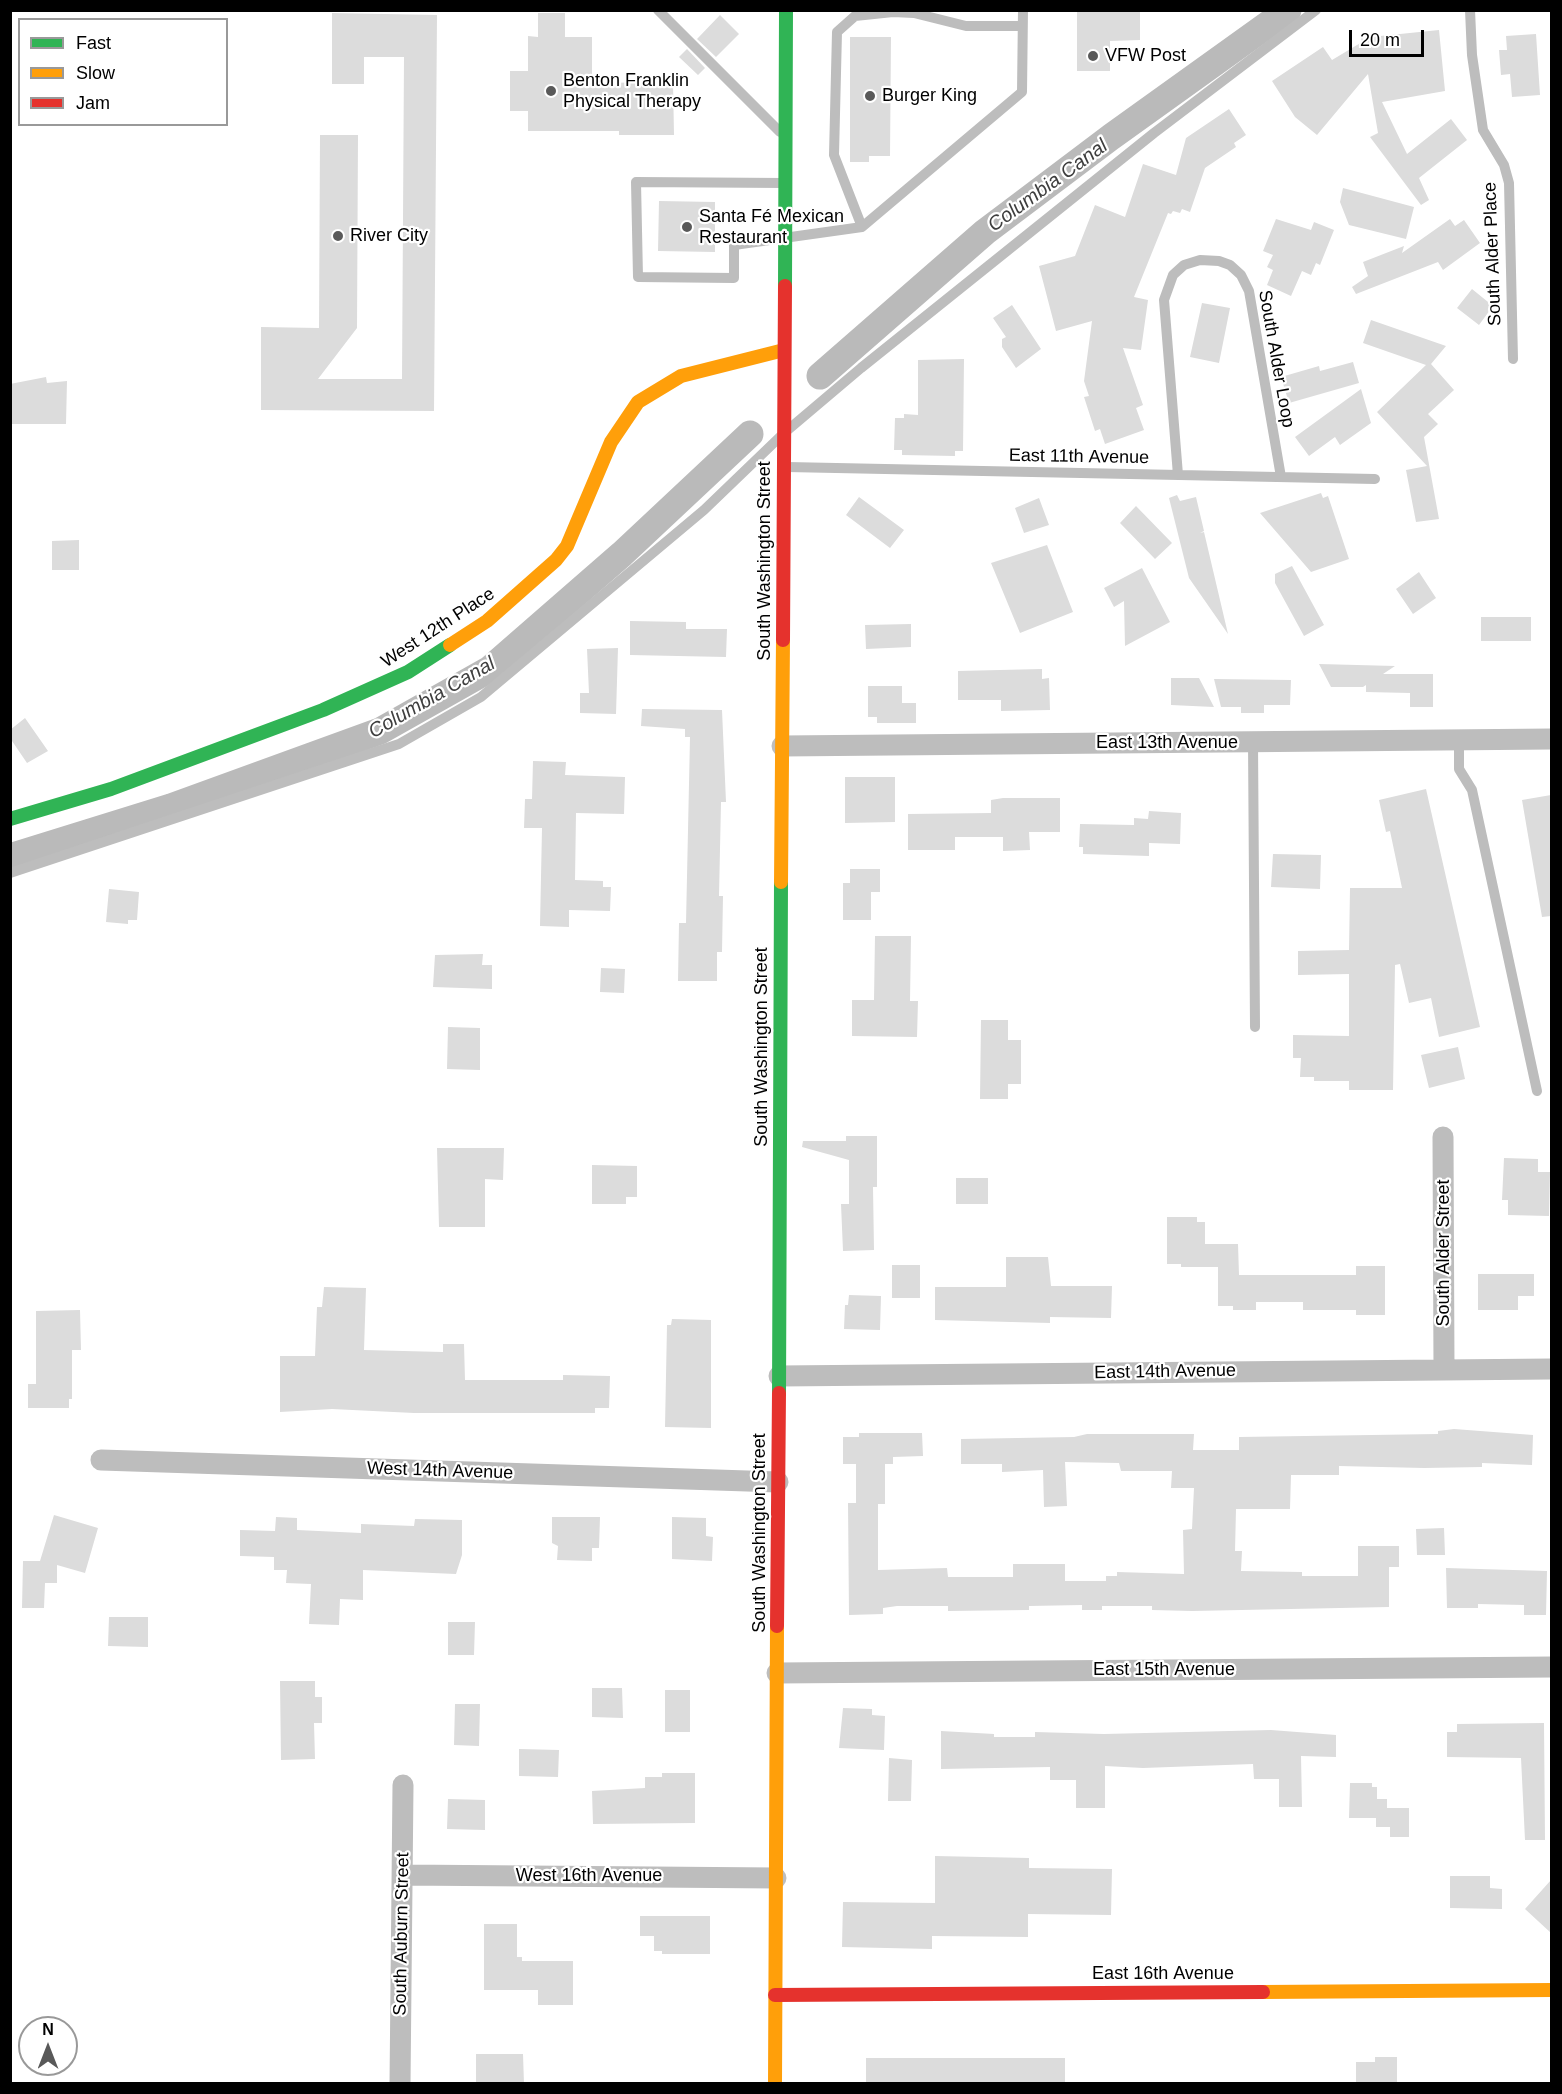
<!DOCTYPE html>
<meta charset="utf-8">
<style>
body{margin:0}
#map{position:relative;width:1562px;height:2094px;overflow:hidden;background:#fff;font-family:Helvetica,sans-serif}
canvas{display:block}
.frame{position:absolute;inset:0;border:12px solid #000;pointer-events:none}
.legend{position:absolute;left:18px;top:18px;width:210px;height:108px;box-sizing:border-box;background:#fff;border:2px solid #999;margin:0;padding:8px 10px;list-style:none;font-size:18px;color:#000}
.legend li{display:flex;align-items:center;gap:12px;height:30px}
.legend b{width:30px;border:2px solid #999}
.north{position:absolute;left:18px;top:2016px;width:60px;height:60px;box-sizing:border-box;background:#fff;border:2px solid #999;border-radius:50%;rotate:0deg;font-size:16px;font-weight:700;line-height:24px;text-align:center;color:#000}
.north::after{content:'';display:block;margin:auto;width:21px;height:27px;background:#595959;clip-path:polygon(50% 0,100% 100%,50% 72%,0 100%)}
.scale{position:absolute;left:1349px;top:30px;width:75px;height:27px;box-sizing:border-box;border:3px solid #000;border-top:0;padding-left:8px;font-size:18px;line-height:21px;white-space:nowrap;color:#000;-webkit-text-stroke:4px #fff;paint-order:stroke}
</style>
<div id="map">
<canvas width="1562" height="2094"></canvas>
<div class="frame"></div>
<ul class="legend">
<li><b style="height:8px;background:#30b455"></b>Fast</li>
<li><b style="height:8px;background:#ff9f0a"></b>Slow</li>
<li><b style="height:8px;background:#e5322d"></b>Jam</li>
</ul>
<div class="north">N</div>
<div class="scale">20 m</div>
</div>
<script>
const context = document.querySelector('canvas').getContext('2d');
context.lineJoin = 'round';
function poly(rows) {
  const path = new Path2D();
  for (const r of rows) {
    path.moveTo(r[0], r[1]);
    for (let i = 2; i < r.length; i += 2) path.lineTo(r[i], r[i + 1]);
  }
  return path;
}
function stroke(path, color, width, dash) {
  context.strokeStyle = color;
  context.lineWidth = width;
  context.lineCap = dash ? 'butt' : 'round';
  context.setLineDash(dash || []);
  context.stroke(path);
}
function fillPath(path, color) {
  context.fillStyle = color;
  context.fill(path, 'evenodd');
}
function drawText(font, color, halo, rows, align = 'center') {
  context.font = font + ' Helvetica,sans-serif';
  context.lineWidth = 4.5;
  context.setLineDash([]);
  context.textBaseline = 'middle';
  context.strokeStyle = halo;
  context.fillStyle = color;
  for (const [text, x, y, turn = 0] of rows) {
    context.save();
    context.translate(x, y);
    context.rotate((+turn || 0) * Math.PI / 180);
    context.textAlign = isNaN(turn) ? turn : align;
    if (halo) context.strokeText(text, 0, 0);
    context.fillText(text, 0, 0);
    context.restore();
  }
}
stroke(poly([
 [820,376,985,232,1111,137,1288,10],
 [10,857,171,807,380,731,490,669,622,554,750,434]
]), '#bababa', 27);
fillPath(poly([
 [1077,10,1140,10,1140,40,1110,41,1110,71,1077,71],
 [332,13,437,15,434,411,261,410,261,327,319,328,320,135,358,135,357,328,318,379,402,379,404,57,364,57,364,84,332,84],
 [538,13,565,13,565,37,592,37,592,83,673,82,674,135,619,135,619,131,528,131,528,111,510,111,510,71,528,71,528,36,538,37],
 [720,15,739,34,716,57,697,39],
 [1439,30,1445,91,1382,102,1407,154,1451,119,1467,140,1419,178,1429,200,1421,205,1370,137,1378,133,1368,74,1317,135,1295,117,1272,81,1323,47,1332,60,1362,42,1361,38],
 [1536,34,1540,95,1512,97,1510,74,1501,75,1499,50,1507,50,1506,36],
 [850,37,891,37,890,156,869,156,869,162,850,162],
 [687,49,705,68,698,75,679,57],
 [1229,109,1246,135,1234,143,1236,147,1205,168,1190,212,1182,209,1180,213,1173,211,1171,214,1168,213,1134,297,1148,300,1141,350,1123,348,1143,405,1136,408,1144,430,1105,444,1100,429,1095,431,1084,397,1089,396,1084,381,1092,321,1056,331,1039,266,1075,256,1095,205,1125,217,1143,164,1176,175,1186,138],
 [1343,188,1414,207,1406,239,1349,225,1340,202],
 [659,201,715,202,715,252,658,251],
 [1276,219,1311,230,1314,222,1334,230,1320,265,1316,263,1311,275,1302,271,1291,296,1267,285,1273,270,1267,267,1273,255,1263,251],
 [1450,219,1455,226,1464,220,1480,243,1443,270,1438,262,1356,294,1352,287,1368,276,1363,262,1404,246,1402,253],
 [1472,289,1493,306,1479,325,1457,308],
 [1202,303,1230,308,1219,363,1190,357],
 [1012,305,1041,349,1016,368,1002,347,1002,339,1006,337,993,318],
 [1371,320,1446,346,1431,364,1454,390,1428,414,1438,424,1424,437,1439,519,1416,522,1406,470,1427,466,1377,412,1426,365,1363,343],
 [964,359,963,451,955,451,955,456,902,455,902,450,894,450,895,418,904,418,904,414,918,415,918,360],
 [1353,362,1359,383,1289,403,1281,377,1319,366,1320,371],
 [46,377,47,383,67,381,66,424,10,424,10,384],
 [1361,389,1371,423,1340,445,1335,437,1309,456,1295,437],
 [1321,493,1323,498,1328,496,1349,559,1311,572,1260,513],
 [1177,495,1180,501,1196,497,1204,531,1200,533,1204,532,1228,634,1189,578,1169,498],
 [859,497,904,530,890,548,846,515],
 [1039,498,1049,525,1024,533,1015,508],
 [1136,506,1172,543,1155,559,1120,523],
 [79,540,79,570,52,570,52,541],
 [1047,545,1073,612,1020,633,991,563],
 [1292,566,1324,625,1304,636,1275,583,1275,574],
 [1142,568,1170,622,1125,646,1124,601,1114,607,1104,588],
 [1419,572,1436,598,1413,614,1396,589],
 [1481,617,1531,617,1531,641,1481,641],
 [630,621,686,622,686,629,727,629,726,657,630,655],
 [911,624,911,647,866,649,865,625],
 [618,648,616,714,580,713,580,693,589,693,587,649],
 [1319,664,1395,666,1383,674,1433,674,1433,707,1410,707,1410,693,1366,692,1366,685,1363,687,1331,687],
 [1042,669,1042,679,1049,678,1050,710,1001,711,1001,700,958,700,958,671],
 [1171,678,1199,678,1214,707,1171,705],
 [1214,679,1291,680,1290,705,1264,705,1264,713,1241,713,1241,707,1221,707],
 [868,686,902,686,902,703,916,703,916,723,877,723,877,717,868,717],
 [642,709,722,710,726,802,721,802,719,896,723,896,722,952,717,952,717,981,678,981,679,923,686,923,690,737,685,737,685,729,641,726],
 [25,718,48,751,27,763,10,738,10,730],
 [533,761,566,762,565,775,625,777,624,814,576,813,575,880,603,881,603,887,611,887,610,911,569,910,569,927,540,926,542,828,524,828,525,799,532,799],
 [845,777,895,777,895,822,845,823],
 [1426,789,1480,1027,1439,1037,1431,998,1409,1003,1400,964,1395,965,1393,1090,1349,1090,1349,1081,1314,1081,1314,1077,1300,1077,1301,1058,1293,1058,1293,1035,1349,1036,1349,974,1298,975,1298,951,1349,950,1350,888,1402,888,1390,831,1386,832,1379,800],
 [1551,795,1551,916,1542,917,1522,800],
 [1003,798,1060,798,1060,832,1029,832,1030,850,1003,851,1003,837,955,837,955,850,908,850,908,814,991,813,991,800],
 [1149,811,1181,813,1180,844,1149,843,1149,856,1083,854,1083,847,1079,847,1080,824,1134,825,1134,818,1148,819],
 [1273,854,1321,855,1320,889,1271,887],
 [850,869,880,869,880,892,871,892,871,920,843,920,843,883,850,883],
 [109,889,139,892,137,920,128,920,128,924,106,922],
 [875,936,911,936,910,1001,918,1001,917,1037,852,1036,852,1000,874,1000],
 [483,954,482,965,492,965,492,989,433,987,435,955],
 [601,968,625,969,624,993,600,992],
 [981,1020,1008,1020,1008,1040,1021,1040,1021,1084,1008,1084,1008,1099,980,1099],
 [448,1027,480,1028,480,1070,447,1069],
 [1458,1047,1465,1079,1429,1088,1421,1055],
 [846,1136,877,1136,877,1187,873,1187,874,1250,843,1251,841,1204,849,1204,849,1160,802,1147,803,1141,846,1141],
 [437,1148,504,1148,503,1180,485,1179,485,1227,439,1227],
 [1504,1158,1538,1159,1538,1172,1550,1172,1549,1216,1508,1215,1508,1200,1502,1200],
 [592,1165,637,1166,637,1197,626,1197,626,1204,592,1204],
 [956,1178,988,1178,988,1204,956,1204],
 [1167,1217,1197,1217,1197,1222,1205,1222,1205,1244,1238,1244,1239,1275,1356,1275,1356,1266,1385,1266,1385,1315,1356,1315,1356,1310,1303,1310,1303,1302,1256,1302,1256,1310,1233,1310,1233,1306,1218,1306,1218,1267,1181,1267,1181,1264,1167,1264],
 [1006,1257,1048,1257,1051,1286,1112,1286,1111,1318,1050,1317,1050,1323,935,1320,935,1287,1006,1287],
 [892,1265,920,1265,920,1298,892,1298],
 [1478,1274,1534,1274,1534,1296,1518,1296,1518,1310,1478,1310],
 [324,1287,366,1288,364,1350,443,1352,443,1344,464,1344,465,1380,563,1380,563,1375,610,1376,609,1408,595,1408,595,1413,414,1413,332,1409,280,1412,280,1356,315,1356,317,1307,322,1307],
 [849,1295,881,1296,880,1330,844,1329,845,1305,848,1305],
 [80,1310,81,1350,72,1350,72,1399,69,1399,69,1408,28,1408,28,1384,36,1384,36,1311],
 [672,1319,711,1320,711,1428,665,1427,667,1325,671,1325],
 [1454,1429,1533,1435,1532,1465,1482,1463,1482,1467,1424,1468,1339,1466,1339,1475,1291,1475,1290,1509,1236,1509,1235,1551,1242,1551,1241,1571,1302,1572,1302,1576,1358,1576,1358,1546,1399,1546,1399,1567,1389,1567,1389,1607,1192,1611,1152,1610,1152,1606,1102,1606,1102,1610,1082,1610,1082,1605,1029,1606,1029,1610,948,1611,948,1606,897,1606,883,1608,883,1614,849,1615,848,1503,856,1503,856,1464,843,1464,843,1437,859,1437,859,1433,922,1433,923,1456,893,1457,893,1464,885,1464,885,1504,878,1504,878,1570,947,1568,948,1577,1013,1577,1013,1564,1065,1564,1065,1581,1106,1581,1106,1576,1117,1576,1117,1572,1184,1574,1183,1530,1192,1529,1194,1488,1171,1488,1172,1471,1121,1471,1119,1463,1065,1462,1067,1506,1044,1507,1043,1470,1002,1472,1002,1464,961,1464,961,1439,1074,1437,1087,1434,1194,1434,1193,1450,1239,1450,1239,1437,1438,1434,1438,1431],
 [54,1515,98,1528,85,1573,57,1565,57,1583,45,1583,44,1608,22,1608,23,1561,40,1561],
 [276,1517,297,1518,297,1530,361,1533,361,1524,414,1526,415,1519,462,1520,462,1555,456,1574,363,1570,363,1600,340,1599,339,1625,309,1624,311,1584,286,1583,287,1570,274,1570,274,1557,240,1556,240,1530,275,1531],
 [552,1517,600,1517,599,1548,592,1548,592,1561,557,1560,558,1546,552,1543],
 [672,1517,706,1518,706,1536,713,1537,712,1561,672,1559],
 [1444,1528,1445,1555,1417,1555,1416,1529],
 [1446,1568,1547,1571,1546,1615,1524,1615,1524,1605,1478,1604,1478,1608,1447,1608],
 [109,1617,148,1617,148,1647,108,1646],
 [448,1622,475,1622,474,1655,448,1655],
 [280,1681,315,1681,315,1697,322,1697,322,1723,314,1723,315,1759,281,1760],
 [592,1688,622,1688,623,1718,592,1717],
 [665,1690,690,1690,690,1732,665,1732],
 [455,1704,480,1704,479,1746,454,1745],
 [843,1708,872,1709,872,1715,885,1716,884,1750,839,1748],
 [1544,1723,1545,1840,1525,1840,1521,1758,1447,1757,1447,1732,1457,1732,1457,1724],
 [1271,1730,1336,1735,1336,1757,1301,1756,1302,1807,1279,1807,1279,1779,1254,1779,1253,1764,1143,1768,1105,1766,1105,1808,1076,1808,1076,1780,1050,1780,1050,1767,941,1769,941,1731,994,1734,994,1737,1035,1737,1035,1732,1104,1734],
 [519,1749,559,1750,558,1777,519,1776],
 [889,1758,912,1760,911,1801,888,1801],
 [662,1773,695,1773,695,1823,593,1824,592,1791,645,1788,645,1777,662,1777],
 [1350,1783,1372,1783,1372,1787,1377,1787,1377,1799,1387,1799,1387,1808,1409,1808,1409,1837,1390,1837,1390,1827,1376,1827,1376,1818,1349,1818],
 [448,1799,485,1800,485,1830,447,1829],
 [935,1856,1029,1858,1029,1868,1112,1869,1111,1915,1028,1914,1028,1937,932,1936,932,1949,842,1947,843,1902,935,1903],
 [1450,1876,1490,1876,1490,1888,1502,1889,1502,1909,1450,1908],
 [1551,1880,1551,1933,1525,1909],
 [640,1916,710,1916,710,1954,662,1954,662,1951,654,1951,654,1936,640,1936],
 [484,1924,517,1924,517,1957,522,1957,522,1961,573,1961,573,2005,538,2005,538,1990,484,1990],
 [476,2054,523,2054,524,2084,476,2084],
 [1375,2057,1397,2057,1397,2084,1356,2084,1356,2062,1375,2062],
 [866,2058,1065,2058,1065,2084,866,2084]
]), '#dcdcdc');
stroke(poly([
 [658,10,780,132],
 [1470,10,1472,55,1483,130,1504,165,1509,183,1513,359],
 [784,183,636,182,638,277,734,278,734,245,862,227,1022,92,1023,10],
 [862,227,834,155,837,32,855,16,893,12,914,13,966,26,1022,26],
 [787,467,1375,479],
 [1178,475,1164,300,1173,275,1184,265,1200,260,1219,261,1230,265,1241,275,1249,291,1281,477],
 [1459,740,1459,769,1472,790,1537,1091],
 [1253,742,1255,1027],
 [10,873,399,744,481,697,704,510,783,434,861,368,1154,133,1316,10]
]), '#bdbdbd', 10);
stroke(poly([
 [782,746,1552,739],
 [1443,1137,1444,1370],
 [779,1376,1552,1369],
 [101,1460,778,1482],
 [777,1673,1552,1667],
 [403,1875,776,1878],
 [400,2084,403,1785]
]), '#bdbdbd', 21);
stroke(poly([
 [785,286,786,10],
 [10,819,111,789,323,710,408,672,450,645],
 [779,1393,781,882]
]), '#30b455', 14);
stroke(poly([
 [450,645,487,621,556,560,567,546,611,442,638,402,681,376,784,350],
 [781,882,783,640],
 [1263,1992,1552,1990],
 [775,2084,777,1626]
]), '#ff9f0a', 14);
stroke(poly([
 [783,640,785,286],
 [777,1626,779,1393],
 [775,1995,1263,1992]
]), '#e5322d', 14);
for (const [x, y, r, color] of [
 [1093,56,6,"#595959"],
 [551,91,6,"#595959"],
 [870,96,6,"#595959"],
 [687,227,6,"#595959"],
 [338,236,6,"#595959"]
]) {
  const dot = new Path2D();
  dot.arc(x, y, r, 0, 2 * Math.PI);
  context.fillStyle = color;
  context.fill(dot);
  stroke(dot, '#fff', 2);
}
drawText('18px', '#000', '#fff', [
 ["VFW Post",1105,56],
 ["Benton Franklin",563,81],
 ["Physical Therapy",563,102],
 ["Burger King",882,96],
 ["Santa Fé Mexican",699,217],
 ["Restaurant",699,238],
 ["River City",350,236]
], 'left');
drawText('18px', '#000', '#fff', [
 ["South Alder Place",1493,254,-92],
 ["South Alder Loop",1276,359,80],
 ["East 11th Avenue",1079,457,1],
 ["South Washington Street",765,561,-90],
 ["West 12th Place",438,628,-33],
 ["East 13th Avenue",1167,743],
 ["South Washington Street",762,1047,-90],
 ["South Alder Street",1444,1253,-90],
 ["East 14th Avenue",1165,1372,-1],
 ["West 14th Avenue",440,1471,2],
 ["South Washington Street",760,1533,-90],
 ["East 15th Avenue",1164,1670],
 ["West 16th Avenue",589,1876],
 ["South Auburn Street",402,1934,-89],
 ["East 16th Avenue",1163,1974]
]);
drawText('italic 20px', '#3e3e3e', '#fff', [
 ["Columbia Canal",1048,186,-36],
 ["Columbia Canal",432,698,-30]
]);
</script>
